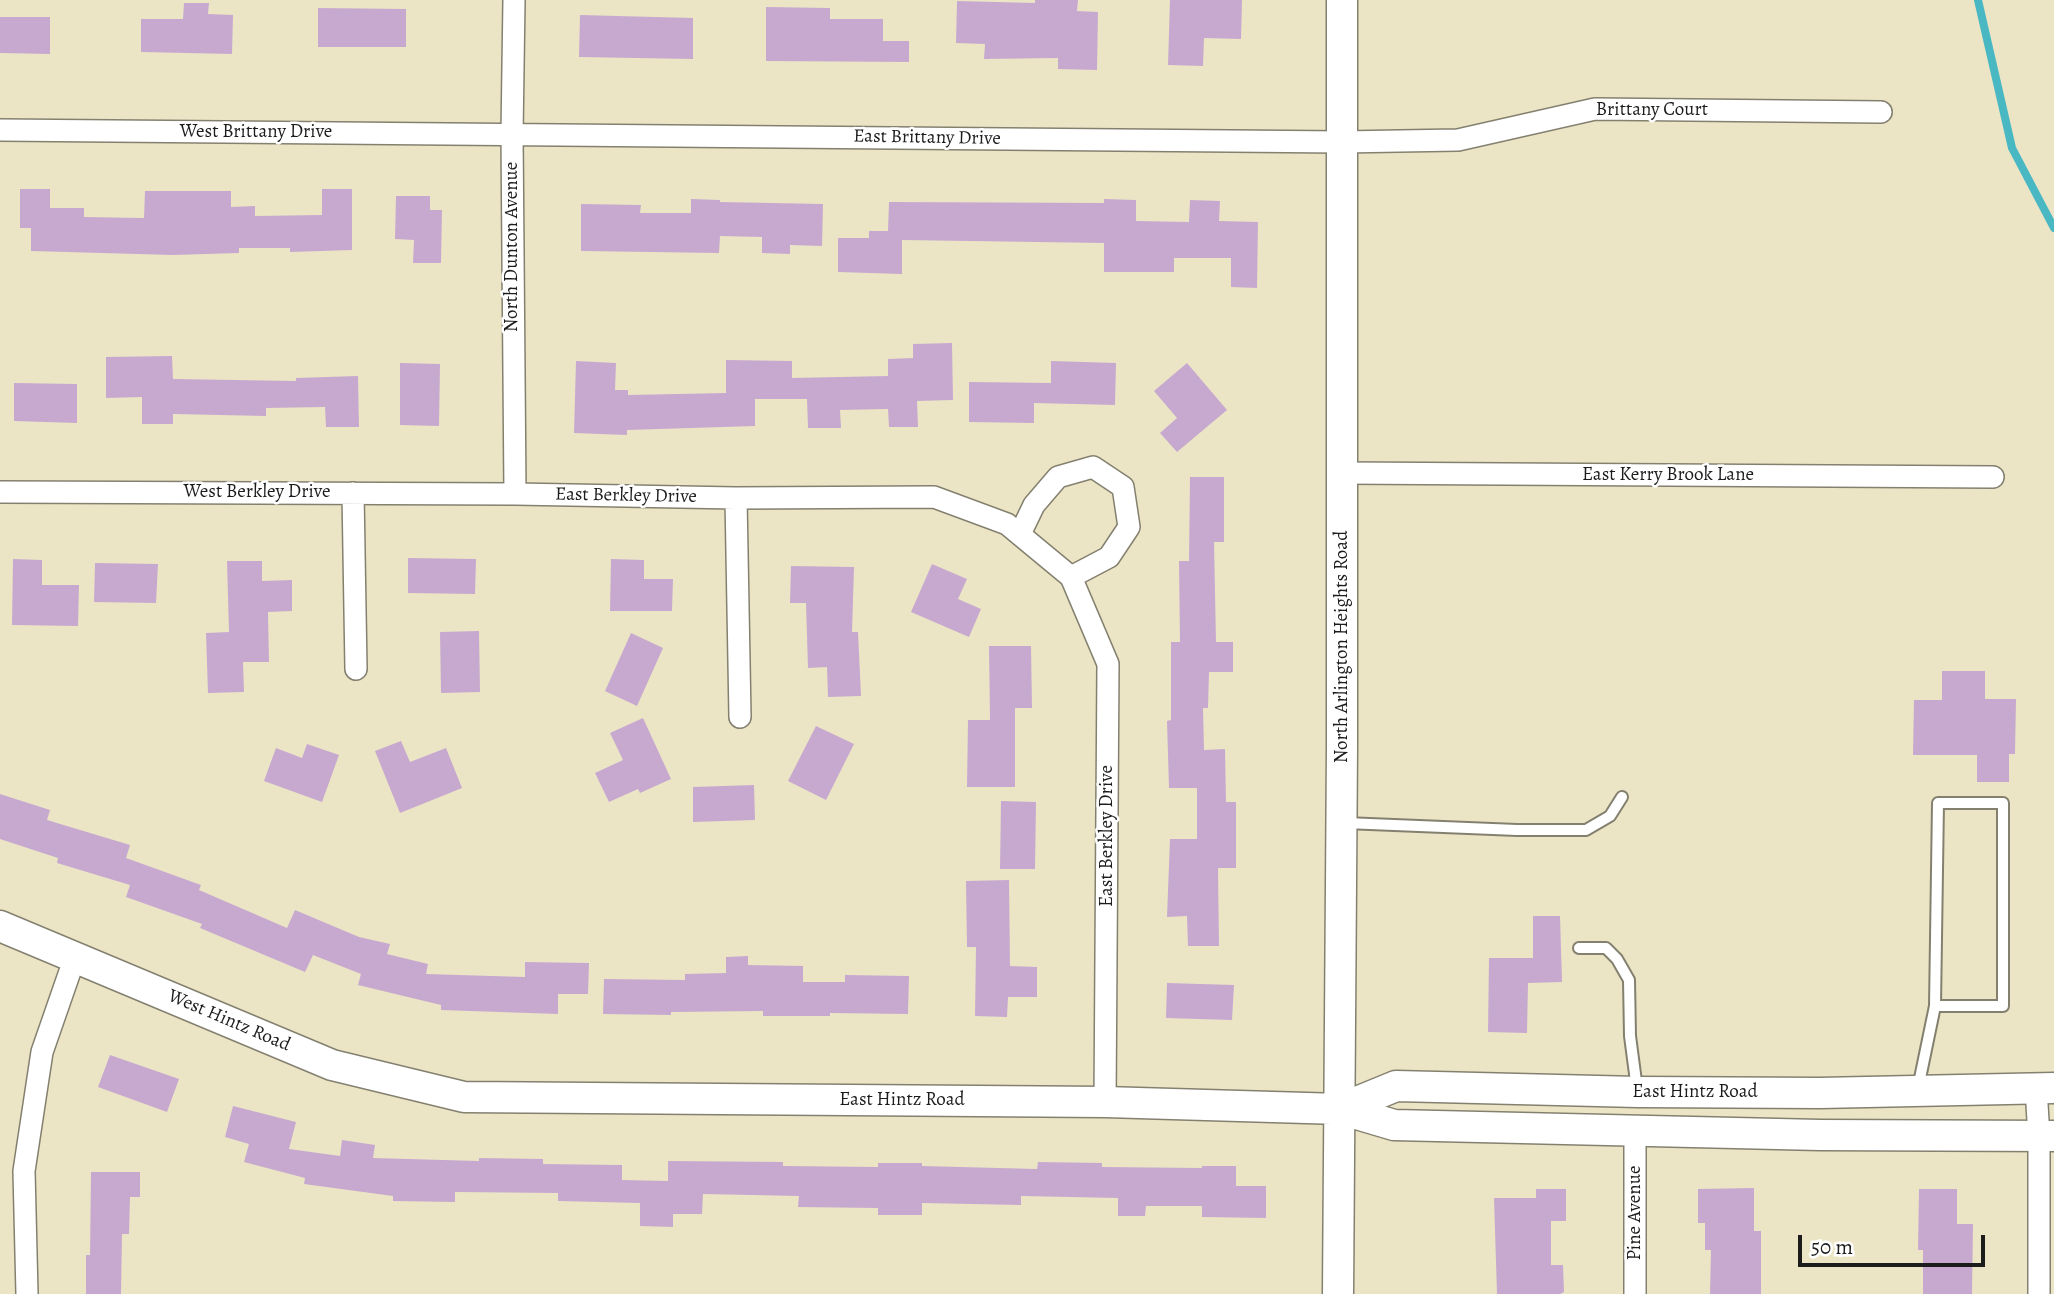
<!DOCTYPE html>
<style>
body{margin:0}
#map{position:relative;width:2054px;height:1294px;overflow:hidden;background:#ebe5c5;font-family:Alegreya,serif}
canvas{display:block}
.scale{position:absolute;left:1798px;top:1235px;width:187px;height:32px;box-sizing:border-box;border:4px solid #1c1c1c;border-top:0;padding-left:9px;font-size:21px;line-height:24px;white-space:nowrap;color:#1c1c1c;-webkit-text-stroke:5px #fff;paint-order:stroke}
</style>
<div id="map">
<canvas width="2054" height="1294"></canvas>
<div class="scale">50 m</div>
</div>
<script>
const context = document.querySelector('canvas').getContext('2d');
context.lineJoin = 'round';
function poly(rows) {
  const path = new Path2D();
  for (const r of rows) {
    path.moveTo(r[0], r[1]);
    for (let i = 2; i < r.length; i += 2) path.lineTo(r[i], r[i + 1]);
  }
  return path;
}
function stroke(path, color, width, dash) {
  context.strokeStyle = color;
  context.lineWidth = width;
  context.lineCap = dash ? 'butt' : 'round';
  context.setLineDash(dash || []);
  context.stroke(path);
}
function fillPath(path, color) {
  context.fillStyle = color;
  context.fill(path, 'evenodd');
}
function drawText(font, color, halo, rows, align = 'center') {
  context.font = font + ' Alegreya,serif';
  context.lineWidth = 5;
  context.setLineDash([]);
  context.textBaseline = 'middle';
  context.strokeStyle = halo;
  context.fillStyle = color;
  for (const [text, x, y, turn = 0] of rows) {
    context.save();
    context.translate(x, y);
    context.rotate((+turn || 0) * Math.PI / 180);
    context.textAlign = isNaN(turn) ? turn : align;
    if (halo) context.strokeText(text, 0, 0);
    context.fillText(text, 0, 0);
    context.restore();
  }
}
stroke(poly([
 [1978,0,2012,148,2054,228]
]), '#4ab8c3', 8);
fillPath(poly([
 [1035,0,1078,0,1077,11,1098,12,1097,70,1058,69,1058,58,984,59,985,44,956,43,957,1,1035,3],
 [1170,0,1242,0,1241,39,1204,38,1203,66,1168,65],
 [184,3,209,3,208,14,233,15,232,54,141,52,141,19,183,19],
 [766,7,830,8,830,19,883,19,883,41,909,41,909,62,766,61],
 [318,8,406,9,406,47,318,47],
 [580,15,693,18,693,59,579,57],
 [0,17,50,17,50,54,0,53],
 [20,189,50,189,50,208,84,208,84,217,144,218,145,191,231,191,231,207,255,206,255,216,322,215,322,189,352,189,352,250,290,252,290,248,239,248,239,253,173,255,31,251,31,228,20,228],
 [396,196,430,196,430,210,442,210,441,263,413,263,414,240,395,239],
 [691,199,720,200,720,202,823,204,822,246,790,245,790,254,762,253,762,237,720,236,719,253,581,251,581,204,641,205,640,213,691,213],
 [1104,199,1136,200,1136,221,1189,222,1190,200,1220,201,1219,221,1258,222,1257,288,1231,287,1231,258,1174,258,1174,272,1104,272,1104,243,902,240,902,274,838,272,838,238,869,238,869,231,888,231,889,202,1104,203],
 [952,343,953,400,917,401,918,427,889,427,888,409,840,410,841,428,808,428,807,399,755,399,755,426,627,430,627,435,574,433,576,361,616,363,615,390,628,390,628,395,726,393,726,360,792,361,792,378,888,376,888,359,913,358,913,344],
 [172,356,173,379,296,381,296,378,358,376,359,427,326,427,325,407,266,408,266,416,173,414,173,424,142,424,142,397,106,398,106,357],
 [1051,361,1116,363,1115,405,1034,403,1034,423,969,422,969,382,1051,383],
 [400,363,440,364,439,426,400,425],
 [1187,363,1227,410,1177,452,1160,433,1177,418,1154,391],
 [14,383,77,384,77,423,14,421],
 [1190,477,1224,477,1224,542,1214,542,1216,642,1233,642,1233,672,1209,672,1208,708,1203,708,1204,750,1225,749,1226,802,1236,802,1236,868,1218,868,1219,946,1188,946,1187,916,1167,917,1170,839,1197,839,1197,788,1169,788,1167,721,1171,720,1171,642,1180,642,1179,561,1189,561],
 [408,558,476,559,475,594,408,593],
 [13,559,42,560,42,585,79,585,78,626,12,625],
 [611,559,644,560,644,579,673,579,672,611,610,611],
 [227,561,262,561,262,581,292,580,292,611,268,612,269,662,243,662,244,692,208,693,206,633,229,632],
 [95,563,158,564,156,603,94,602],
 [932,564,967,579,958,599,981,609,969,637,911,612],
 [791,566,854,567,852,632,858,632,861,696,828,697,827,667,808,668,806,603,790,603],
 [479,631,480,692,441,693,440,632],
 [631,633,663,648,637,706,605,691],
 [989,646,1031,646,1032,708,1015,708,1015,787,967,787,968,720,990,720],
 [1942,671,1985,671,1985,699,2016,699,2015,754,2009,754,2009,782,1977,782,1977,755,1913,755,1914,700,1942,700],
 [643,718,671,779,640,793,638,789,609,802,595,773,623,760,610,733],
 [816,726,854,744,826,800,788,781],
 [401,741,410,762,446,748,462,788,400,813,375,751],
 [307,744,339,755,322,802,264,781,276,748,302,758],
 [754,785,755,820,693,822,693,787],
 [0,794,50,810,47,820,130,845,126,858,201,885,199,890,287,928,295,910,359,937,390,944,387,954,428,964,426,974,525,977,525,962,589,963,588,994,558,994,558,1014,441,1010,441,1005,358,985,361,974,313,955,305,972,200,928,202,924,126,897,130,885,57,863,58,858,0,839],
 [1001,801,1036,802,1035,869,1000,869],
 [1009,880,1010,966,1037,967,1037,997,1008,997,1007,1017,975,1016,976,947,967,947,966,881],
 [1533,916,1560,916,1562,982,1528,983,1527,1033,1488,1032,1489,958,1533,958],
 [748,956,748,965,803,966,803,982,845,982,845,975,909,976,908,1014,830,1013,830,1016,763,1016,763,1011,671,1012,671,1015,603,1014,604,979,685,980,685,974,726,973,726,957],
 [1167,983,1234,985,1232,1020,1166,1018],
 [110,1055,179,1079,167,1112,98,1087],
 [233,1106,296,1122,289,1149,340,1156,342,1140,375,1145,373,1158,479,1161,479,1158,543,1159,543,1164,622,1165,622,1180,668,1181,668,1161,783,1162,783,1166,878,1167,878,1163,922,1163,922,1166,1037,1169,1038,1162,1102,1163,1102,1167,1202,1168,1202,1166,1236,1166,1236,1186,1266,1186,1266,1218,1202,1217,1202,1206,1146,1206,1145,1216,1118,1216,1118,1198,1021,1196,1021,1205,922,1203,922,1215,878,1215,878,1208,798,1207,799,1196,703,1194,702,1214,673,1214,673,1227,640,1226,640,1203,558,1201,558,1193,455,1192,455,1202,393,1201,393,1196,304,1184,305,1178,244,1162,249,1144,225,1137],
 [91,1172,140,1172,140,1197,130,1197,129,1234,122,1234,121,1294,86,1294,86,1255,90,1255],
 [1754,1188,1754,1231,1761,1231,1761,1294,1710,1294,1711,1250,1705,1250,1705,1223,1698,1223,1698,1189],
 [1536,1189,1566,1189,1566,1221,1551,1221,1551,1265,1563,1265,1564,1292,1560,1294,1497,1294,1494,1198,1536,1198],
 [1919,1189,1957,1189,1957,1224,1973,1224,1972,1294,1923,1294,1923,1250,1918,1250]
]), '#c7a9d0');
const lane = poly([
 [1345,823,1517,830,1586,830,1610,816,1622,797],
 [1579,948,1606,948,1617,959,1629,980,1630,1036,1637,1089],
 [1918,1088,1935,1006,1938,803,2003,803,2003,1006,1935,1006]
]);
const street = poly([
 [514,0,512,134,515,494],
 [0,130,1342,142,1458,140,1595,109,1881,112],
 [1342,473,1993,477],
 [0,492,515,494,736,498,934,497,1007,524,1071,577,1108,664,1105,1102],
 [353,493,356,669],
 [736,498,740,717],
 [1020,534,1034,505,1058,477,1093,467,1123,487,1129,527,1109,557,1071,577],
 [2036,1088,2039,1137,2039,1294],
 [27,1294,24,1171,42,1052,75,957],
 [1635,1294,1635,1131]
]);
const secondary = poly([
 [0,926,332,1065,464,1097,1105,1102,1340,1109,1394,1125,1820,1135,2054,1136],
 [1340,1109,1396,1086,1638,1092,1820,1093,2054,1088],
 [1338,1294,1342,747,1342,0]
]);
stroke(lane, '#848070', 14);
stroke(street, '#848070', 24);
stroke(secondary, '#848070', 33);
stroke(lane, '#fff', 10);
stroke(street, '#fff', 21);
stroke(secondary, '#fff', 30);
drawText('19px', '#1c1c1c', '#fff', [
 ["Brittany Court",1652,110],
 ["West Brittany Drive",256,132],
 ["East Brittany Drive",927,138,1],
 ["North Dunton Avenue",512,247,-90],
 ["East Kerry Brook Lane",1668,475],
 ["West Berkley Drive",257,492],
 ["East Berkley Drive",626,496,1],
 ["North Arlington Heights Road",1342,647,-90],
 ["East Berkley Drive",1107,836,-90],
 ["West Hintz Road",229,1021,23],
 ["East Hintz Road",1695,1092],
 ["East Hintz Road",902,1100],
 ["Pine Avenue",1635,1213,-90]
]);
</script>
